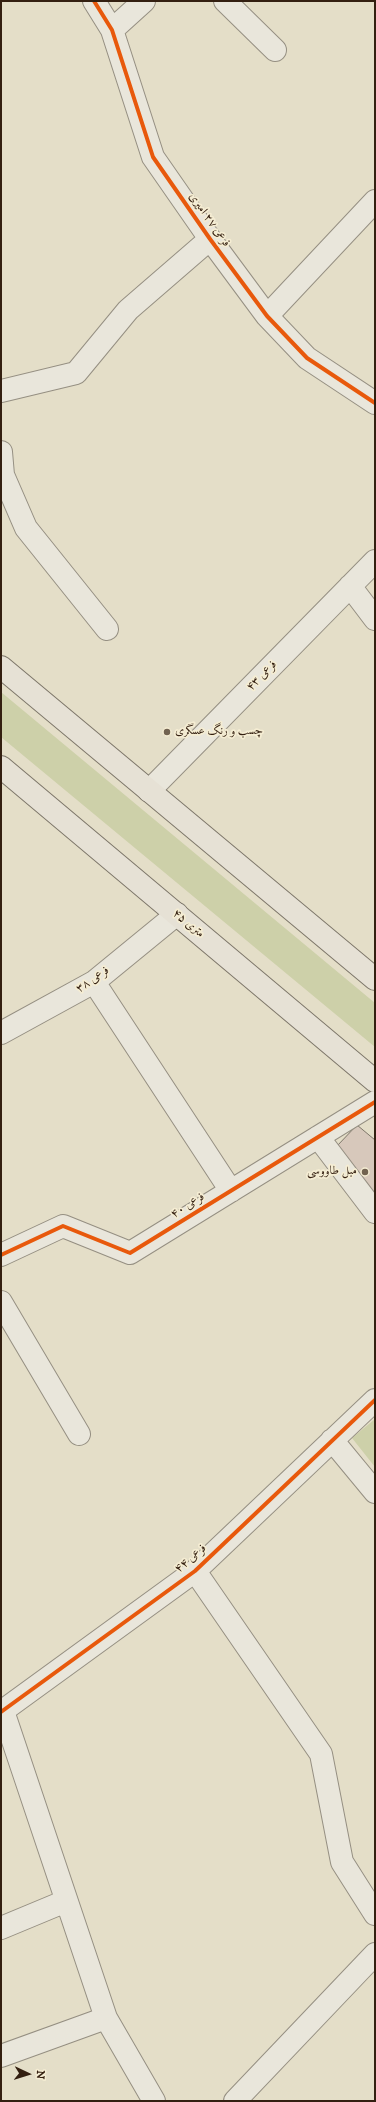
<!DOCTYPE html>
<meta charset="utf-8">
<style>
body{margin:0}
#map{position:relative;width:376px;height:2102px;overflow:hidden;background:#e4dec8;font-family:"IM FELL DW Pica",serif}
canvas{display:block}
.frame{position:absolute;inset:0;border:2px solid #331f10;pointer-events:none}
.north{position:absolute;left:8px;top:2054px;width:40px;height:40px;-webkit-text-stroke:3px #f5edd3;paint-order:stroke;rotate:94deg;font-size:11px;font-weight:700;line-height:16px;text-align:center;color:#331f10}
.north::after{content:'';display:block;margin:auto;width:14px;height:18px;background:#331f10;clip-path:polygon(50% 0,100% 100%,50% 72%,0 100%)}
</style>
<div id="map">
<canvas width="376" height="2102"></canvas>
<div class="frame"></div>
<div class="north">N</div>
</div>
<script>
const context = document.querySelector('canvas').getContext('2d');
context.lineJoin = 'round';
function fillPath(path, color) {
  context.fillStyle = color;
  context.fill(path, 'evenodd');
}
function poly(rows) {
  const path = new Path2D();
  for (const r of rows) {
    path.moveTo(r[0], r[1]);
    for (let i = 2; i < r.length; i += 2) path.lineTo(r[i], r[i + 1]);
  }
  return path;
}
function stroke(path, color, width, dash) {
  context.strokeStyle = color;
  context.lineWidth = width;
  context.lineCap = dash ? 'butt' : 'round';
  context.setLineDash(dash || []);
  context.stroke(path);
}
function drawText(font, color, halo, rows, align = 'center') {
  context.font = font + ' "IM FELL DW Pica",Amiri,serif';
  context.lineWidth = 3.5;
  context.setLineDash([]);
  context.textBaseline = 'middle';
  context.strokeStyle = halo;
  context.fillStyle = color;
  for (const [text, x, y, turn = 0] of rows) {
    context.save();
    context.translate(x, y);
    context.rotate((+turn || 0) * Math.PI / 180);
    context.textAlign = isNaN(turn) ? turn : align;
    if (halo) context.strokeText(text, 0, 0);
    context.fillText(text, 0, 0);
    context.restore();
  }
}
fillPath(poly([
 [1,692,375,1003,375,1047,1,737],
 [375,1419,375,1467,352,1438]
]), '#cdd0a9');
const building = poly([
 [357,1125,375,1140,375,1198,337,1146,357,1125]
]);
fillPath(building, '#d7c8bb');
stroke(building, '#7d7669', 1);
const minor = poly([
 [94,1,112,30,153,157,210,239,267,316,307,358,375,403],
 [225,1,275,50],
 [112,30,144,1],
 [267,316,375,201],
 [1,391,76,373,128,310,210,239],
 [1,452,3,475,26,528,107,629],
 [350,586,375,619],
 [149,791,375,561],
 [94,982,231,1191],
 [1,1033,94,982,177,914],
 [318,1137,375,1212],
 [1,1255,63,1226,130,1253,375,1102],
 [1,1302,79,1434],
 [332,1440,375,1492],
 [195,1571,321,1754,342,1862,375,1914],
 [3,1711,106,2018,154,2101],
 [1,1712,195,1571,375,1400],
 [1,1928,66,1901],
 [1,2056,106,2018],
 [235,2101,375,1954]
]);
const major = poly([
 [1,667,375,979],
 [1,767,375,1081]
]);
stroke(minor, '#958f82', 24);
stroke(major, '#7d7669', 24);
stroke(minor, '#e9e6db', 22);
stroke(major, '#e6e1d5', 22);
stroke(poly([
 [94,1,112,30,153,157,210,239,267,316,307,358,375,403],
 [1,1255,63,1226,130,1253,375,1102],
 [1,1712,195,1571,375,1400]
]), '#e8590c', 4);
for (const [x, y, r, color] of [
 [167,732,4,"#716250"],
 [365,1172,4,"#716250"]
]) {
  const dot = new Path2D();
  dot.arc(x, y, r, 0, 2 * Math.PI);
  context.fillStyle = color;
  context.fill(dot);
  stroke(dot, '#f5edd3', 1.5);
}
drawText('12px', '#331f10', '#f5edd3', [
 ["فرعی ۲۷ امیری",209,220,55],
 ["فرعی ۴۳",262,676,-45],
 ["۴۵ متری",188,924,40],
 ["فرعی ۳۸",93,980,-34],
 ["فرعی ۴۰",188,1206,-32],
 ["فرعی ۴۴",191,1559,-40]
]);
drawText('12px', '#331f10', '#f5edd3', [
 ["چسب و رنگ عسگری",175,732],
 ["مبل طاووسی",357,1172,"right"]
], 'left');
</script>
